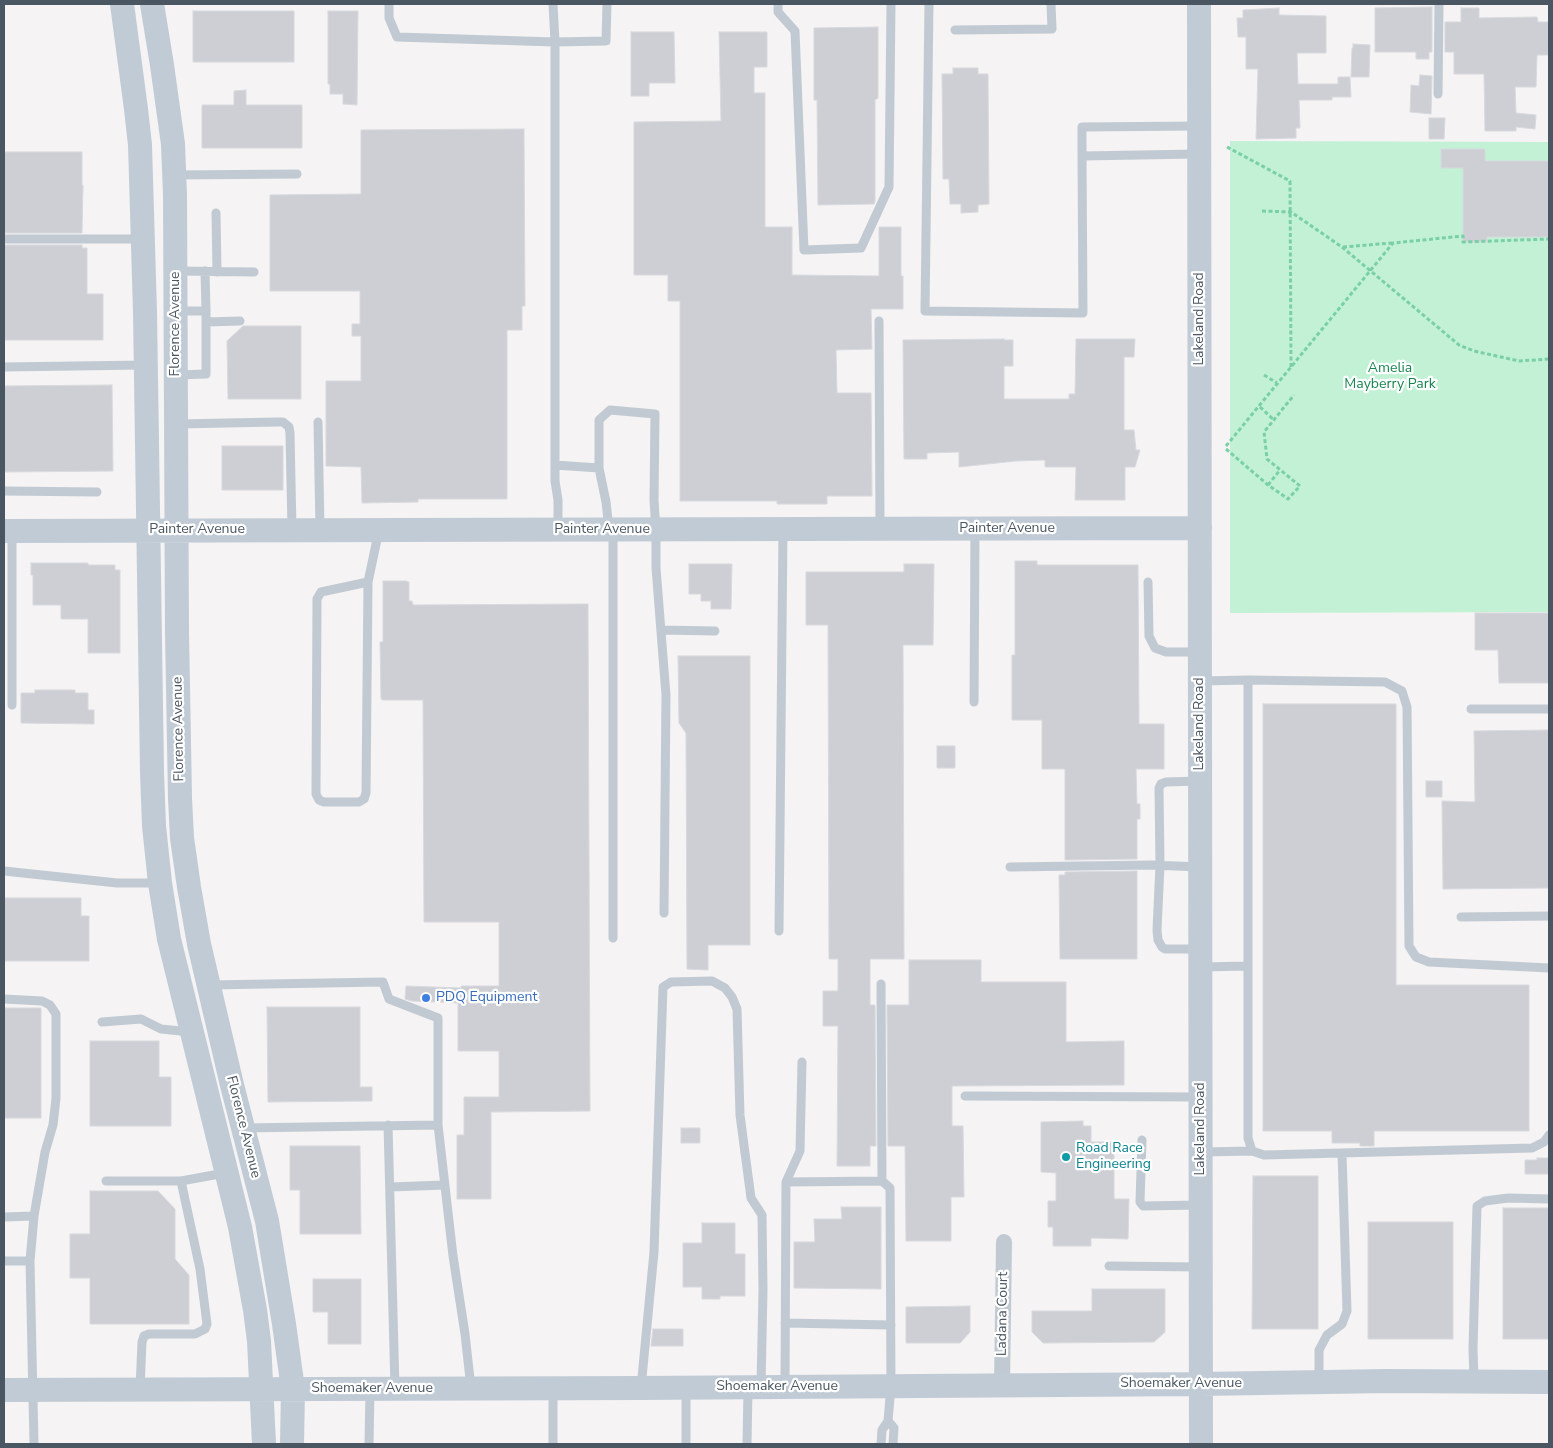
<!DOCTYPE html>
<style>
body{margin:0}
#map{position:relative;width:1553px;height:1448px;overflow:hidden;background:#f5f3f3;font-family:"Nunito Sans",sans-serif}
canvas{display:block}
.frame{position:absolute;inset:0;border:5px solid #4a5661;pointer-events:none}
</style>
<div id="map">
<canvas width="1553" height="1448"></canvas>
<div class="frame"></div>
</div>
<script>
const context = document.querySelector('canvas').getContext('2d');
context.lineJoin = 'round';
function fillPath(path, color) {
  context.fillStyle = color;
  context.fill(path, 'evenodd');
}
function poly(rows) {
  const path = new Path2D();
  for (const r of rows) {
    path.moveTo(r[0], r[1]);
    for (let i = 2; i < r.length; i += 2) path.lineTo(r[i], r[i + 1]);
  }
  return path;
}
function stroke(path, color, width, dash) {
  context.strokeStyle = color;
  context.lineWidth = width;
  context.lineCap = dash ? 'butt' : 'round';
  context.setLineDash(dash || []);
  context.stroke(path);
}
function drawText(font, color, halo, rows, align = 'center') {
  context.font = font + ' "Nunito Sans",sans-serif';
  context.lineWidth = 4.5;
  context.setLineDash([]);
  context.textBaseline = 'middle';
  context.strokeStyle = halo;
  context.fillStyle = color;
  for (const [text, x, y, turn = 0] of rows) {
    context.save();
    context.translate(x, y);
    context.rotate((+turn || 0) * Math.PI / 180);
    context.textAlign = isNaN(turn) ? turn : align;
    if (halo) context.strokeText(text, 0, 0);
    context.fillText(text, 0, 0);
    context.restore();
  }
}
fillPath(poly([
 [1230,141,1549,142,1549,612,1230,613]
]), '#c3f1d5');
const building = poly([
 [1432,7,1432,52,1429,52,1429,59,1416,59,1416,52,1375,52,1375,8,1432,7],
 [1279,8,1279,15,1326,16,1326,53,1297,53,1298,84,1338,84,1338,77,1350,77,1351,97,1332,97,1332,100,1299,100,1300,128,1296,128,1296,138,1256,139,1258,69,1246,69,1246,37,1238,37,1237,18,1243,18,1243,10,1279,8],
 [1461,8,1479,8,1479,18,1537,17,1538,22,1549,22,1548,55,1537,55,1536,87,1515,87,1516,113,1536,115,1535,129,1516,127,1516,131,1485,131,1484,74,1454,74,1454,52,1445,52,1445,22,1461,22,1461,8],
 [193,11,294,11,294,62,193,62,193,11],
 [328,11,358,11,357,105,343,104,343,94,330,94,330,84,328,84,328,11],
 [878,27,878,98,875,100,875,201,874,204,818,205,817,100,814,100,814,28,878,27],
 [631,32,674,32,675,83,649,83,649,96,631,96,631,32],
 [719,32,767,32,767,67,754,67,754,93,765,93,765,227,792,227,792,275,879,276,879,227,901,227,901,276,903,276,903,309,871,309,872,349,836,350,837,393,871,393,872,496,827,496,827,504,777,504,777,501,680,501,680,301,668,301,668,275,634,275,634,122,721,121,719,32],
 [1353,44,1370,45,1369,77,1351,77,1352,48,1353,48,1353,44],
 [953,68,978,68,978,74,988,74,989,204,978,205,978,212,961,213,961,204,950,204,949,179,943,179,942,74,953,74,953,68],
 [1420,75,1432,76,1431,114,1410,112,1411,85,1419,86,1420,75],
 [246,90,246,105,302,105,302,148,202,148,202,105,234,105,234,91,246,90],
 [1429,118,1445,118,1444,139,1429,139,1429,118],
 [524,129,525,306,522,306,522,330,507,330,507,499,418,499,418,502,362,503,361,467,326,466,326,381,361,381,361,336,352,336,352,324,360,324,360,291,270,291,270,195,361,194,361,130,524,129],
 [1441,149,1485,149,1485,161,1549,161,1549,237,1487,237,1487,242,1463,242,1463,168,1441,168,1441,149],
 [4,152,82,152,82,185,83,185,82,233,4,233,4,152],
 [4,245,82,245,82,248,87,248,87,294,103,294,103,340,4,340,4,245],
 [243,326,301,326,301,399,228,399,227,341,243,326],
 [1004,339,1004,340,1013,340,1013,366,1004,366,1004,399,1069,399,1069,394,1075,394,1076,339,1135,339,1134,357,1124,357,1124,430,1134,430,1136,450,1140,450,1135,467,1125,467,1125,500,1075,500,1076,467,1045,467,1045,460,1016,461,959,467,959,452,927,453,927,459,904,459,903,340,1004,339],
 [112,385,113,471,4,472,4,386,112,385],
 [222,446,283,446,283,490,222,490,222,446],
 [1015,561,1037,561,1037,565,1138,565,1139,724,1164,724,1164,769,1136,769,1137,804,1140,804,1140,819,1137,819,1137,859,1065,860,1065,769,1042,769,1042,720,1012,720,1012,655,1015,655,1015,561],
 [31,563,88,563,88,565,115,565,115,570,120,570,120,653,88,653,88,619,61,619,61,605,33,605,33,575,31,575,31,563],
 [689,564,732,564,731,609,711,609,711,601,701,601,701,594,689,594,689,564],
 [904,564,934,564,933,645,903,645,904,959,870,959,870,1005,875,1005,876,1146,870,1146,870,1166,837,1166,838,1026,823,1026,823,991,838,991,838,959,829,959,828,625,806,625,806,572,904,572,904,564],
 [383,581,406,581,409,582,409,601,412,601,413,605,588,604,590,1111,491,1112,491,1199,457,1199,457,1135,464,1135,464,1097,499,1097,499,1051,458,1051,458,1003,412,1001,405,999,406,986,461,988,461,986,499,986,499,922,424,922,423,700,382,700,381,698,380,642,383,642,383,581],
 [1475,613,1549,613,1549,683,1499,683,1498,650,1475,650,1475,613],
 [678,656,750,656,750,945,708,945,708,970,687,969,686,733,679,723,678,656],
 [35,690,75,690,75,693,88,693,88,710,94,710,94,724,21,723,21,693,35,693,35,690],
 [1263,704,1396,704,1396,985,1529,985,1529,1131,1374,1131,1374,1146,1360,1146,1360,1143,1332,1143,1332,1131,1263,1131,1263,704],
 [1549,730,1549,888,1443,889,1442,801,1475,802,1474,731,1549,730],
 [937,746,955,746,955,768,937,768,937,746],
 [1426,781,1442,781,1442,797,1426,797,1426,781],
 [1137,871,1137,959,1060,959,1059,875,1065,875,1065,872,1137,871],
 [4,898,81,898,81,916,89,916,89,961,4,961,4,898],
 [909,960,981,960,981,982,1066,982,1066,1042,1124,1041,1124,1085,952,1086,952,1126,963,1126,964,1197,951,1197,951,1241,906,1241,905,1146,888,1146,887,1005,909,1005,909,960],
 [267,1007,360,1007,360,1087,372,1087,372,1101,268,1102,267,1007],
 [4,1008,41,1008,41,1118,4,1118,4,1008],
 [90,1041,159,1041,159,1077,171,1077,171,1126,90,1126,90,1041],
 [1083,1121,1083,1126,1091,1126,1091,1142,1114,1142,1114,1199,1129,1199,1128,1239,1091,1238,1091,1246,1053,1246,1053,1227,1048,1227,1048,1201,1056,1201,1056,1173,1041,1172,1041,1122,1083,1121],
 [681,1128,700,1128,700,1143,681,1143,681,1128],
 [290,1146,360,1146,361,1234,300,1234,300,1190,290,1190,290,1146],
 [1537,1158,1549,1158,1549,1174,1525,1174,1525,1160,1537,1160,1537,1158],
 [1253,1176,1318,1176,1318,1329,1252,1329,1253,1176],
 [90,1191,158,1191,175,1209,175,1259,189,1275,189,1324,90,1324,90,1278,70,1278,70,1234,90,1234,90,1191],
 [841,1207,881,1207,881,1289,794,1288,794,1242,815,1242,814,1219,842,1219,841,1207],
 [1503,1208,1549,1208,1549,1339,1503,1339,1503,1208],
 [1368,1222,1453,1222,1453,1339,1368,1339,1368,1222],
 [702,1223,735,1223,735,1254,745,1254,745,1296,720,1296,720,1299,702,1299,702,1287,683,1287,683,1243,702,1243,702,1223],
 [313,1279,361,1279,361,1344,328,1344,328,1312,313,1312,313,1279],
 [1092,1289,1165,1289,1165,1332,1154,1342,1043,1343,1032,1332,1032,1311,1092,1311,1092,1289],
 [970,1306,970,1332,960,1343,906,1343,906,1307,970,1306],
 [653,1329,683,1329,683,1346,651,1346,653,1329]
]);
fillPath(building, '#cdcfd5');
stroke(building, '#d7d9de', 1);
stroke(poly([
 [1227,147,1290,181,1291,367],
 [1262,211,1291,212,1342,247,1459,345,1474,351,1519,361,1549,359],
 [1343,247,1392,243],
 [1264,375,1277,383],
 [1260,407,1274,420],
 [1226,446,1393,243,1463,236,1463,242,1549,239],
 [1226,449,1268,485,1288,499,1300,486,1267,459,1264,432,1294,395],
 [1268,485,1280,470]
]), '#7ad0a6', 3, [4, 2.5]);
stroke(poly([
 [389,4,389,18,397,37,555,42,606,41,607,4],
 [553,4,555,42,555,481,558,500,558,528],
 [778,4,778,12,795,31,804,250,861,248,889,187,891,4],
 [929,4,925,311,1083,313,1082,156],
 [955,30,1052,29,1051,4],
 [1438,94,1439,4],
 [1197,154,1082,156,1082,127,1199,126],
 [174,175,297,174],
 [216,213,217,272],
 [4,239,143,239],
 [176,271,254,272],
 [205,271,206,311],
 [176,311,206,311,206,374,177,375],
 [879,321,880,528],
 [206,322,240,321],
 [4,367,146,365],
 [318,422,320,530],
 [177,424,277,422,283,422,289,427,290,433,292,530],
 [555,465,599,468,606,502,609,529],
 [599,468,599,420,610,410,655,414,654,501,656,529,656,568,666,695,664,913],
 [4,491,97,492],
 [12,531,12,705],
 [368,582,321,592,317,599,316,794,319,800,324,802,359,802,364,799,366,793,368,582,379,530],
 [1148,582,1149,636,1155,648,1166,652,1199,652],
 [661,630,715,631],
 [1201,681,1248,680],
 [974,702,975,529],
 [1471,709,1549,709],
 [1199,781,1166,782,1161,784,1159,788,1160,865,1157,930,1158,940,1162,947,1165,949,1200,949],
 [1010,867,1152,865,1200,867],
 [4,871,117,883,158,883],
 [1461,917,1549,916],
 [779,931,783,529],
 [613,938,613,530],
 [1201,967,1248,966],
 [1549,968,1429,962,1416,957,1409,946,1407,707,1402,691,1385,682,1248,680,1248,1138,1252,1151,1264,1155,1532,1148,1544,1142,1549,1135],
 [881,984,882,1181],
 [209,985,383,982,389,999,438,1018,438,1125,453,1256,465,1334,471,1388],
 [4,999,42,1001,50,1005,56,1014,56,1098,53,1125,45,1152,34,1216,30,1261],
 [102,1022,141,1019,161,1029,191,1032],
 [965,1096,1200,1097],
 [388,1125,395,1388],
 [243,1128,438,1125],
 [1142,1140,1140,1202,1143,1206,1201,1205],
 [1202,1152,1252,1151],
 [106,1181,181,1181,200,1269,207,1324,205,1329,195,1334,149,1334,144,1336,142,1342,140,1389],
 [181,1181,225,1173],
 [786,1182,882,1181,890,1188,891,1386,888,1421,882,1430,881,1444],
 [390,1187,445,1185],
 [4,1217,34,1216],
 [4,1261,30,1261,34,1444],
 [1109,1266,1201,1267],
 [785,1323,891,1325],
 [1474,1380,1473,1349,1477,1206,1485,1201,1508,1198,1549,1199],
 [1319,1382,1319,1350,1327,1335,1342,1324,1347,1311,1342,1153],
 [785,1386,786,1182,800,1151,802,1062],
 [641,1388,654,1252,663,987,671,982,712,981,725,988,732,997,737,1009,740,1115,751,1198,762,1215,763,1290,761,1386],
 [553,1390,553,1444],
 [888,1421,894,1428,893,1444],
 [369,1444,370,1390],
 [686,1444,686,1390],
 [747,1444,748,1389]
]), '#c1cad2', 9);
stroke(poly([
 [1002,1386,1004,1242]
]), '#c1cad2', 16);
stroke(poly([
 [122,4,136,109,140,145,145,312,152,772,154,826,160,883,169,939,240,1227,255,1310,259,1341,264,1444],
 [152,4,162,65,173,144,175,195,177,631,180,798,182,838,189,887,199,944,232,1085,267,1221,284,1324,293,1389,292,1444],
 [1199,4,1201,1444],
 [4,531,1200,528],
 [4,1390,641,1388,1201,1384,1387,1381,1549,1382]
]), '#c1cbd6', 24);
for (const [x, y, r, color] of [
 [426,998,5,"#3f7fe0"],
 [1066,1157,5,"#0f9aa8"]
]) {
  const dot = new Path2D();
  dot.arc(x, y, r, 0, 2 * Math.PI);
  context.fillStyle = color;
  context.fill(dot);
  stroke(dot, '#fff', 2);
}
drawText('14px', '#4a5661', '#fff', [
 ["Lakeland Road",1200,319,-90],
 ["Florence Avenue",176,324,-90],
 ["Painter Avenue",1007,529],
 ["Painter Avenue",197,530],
 ["Painter Avenue",602,530],
 ["Lakeland Road",1200,724,-90],
 ["Florence Avenue",179,729,-91],
 ["Florence Avenue",243,1127,76],
 ["Lakeland Road",1201,1129,-90],
 ["Ladana Court",1003,1314,-89],
 ["Shoemaker Avenue",1181,1384],
 ["Shoemaker Avenue",777,1387],
 ["Shoemaker Avenue",372,1389]
]);
drawText('14px', '#17864f', '#fff', [
 ["Amelia",1390,369],
 ["Mayberry Park",1390,385]
]);
drawText('14px', '#366cbe', '#fff', [
 ["PDQ Equipment",436,998]
], 'left');
drawText('14px', '#0d838f', '#fff', [
 ["Road Race",1076,1149],
 ["Engineering",1076,1165]
], 'left');
</script>
